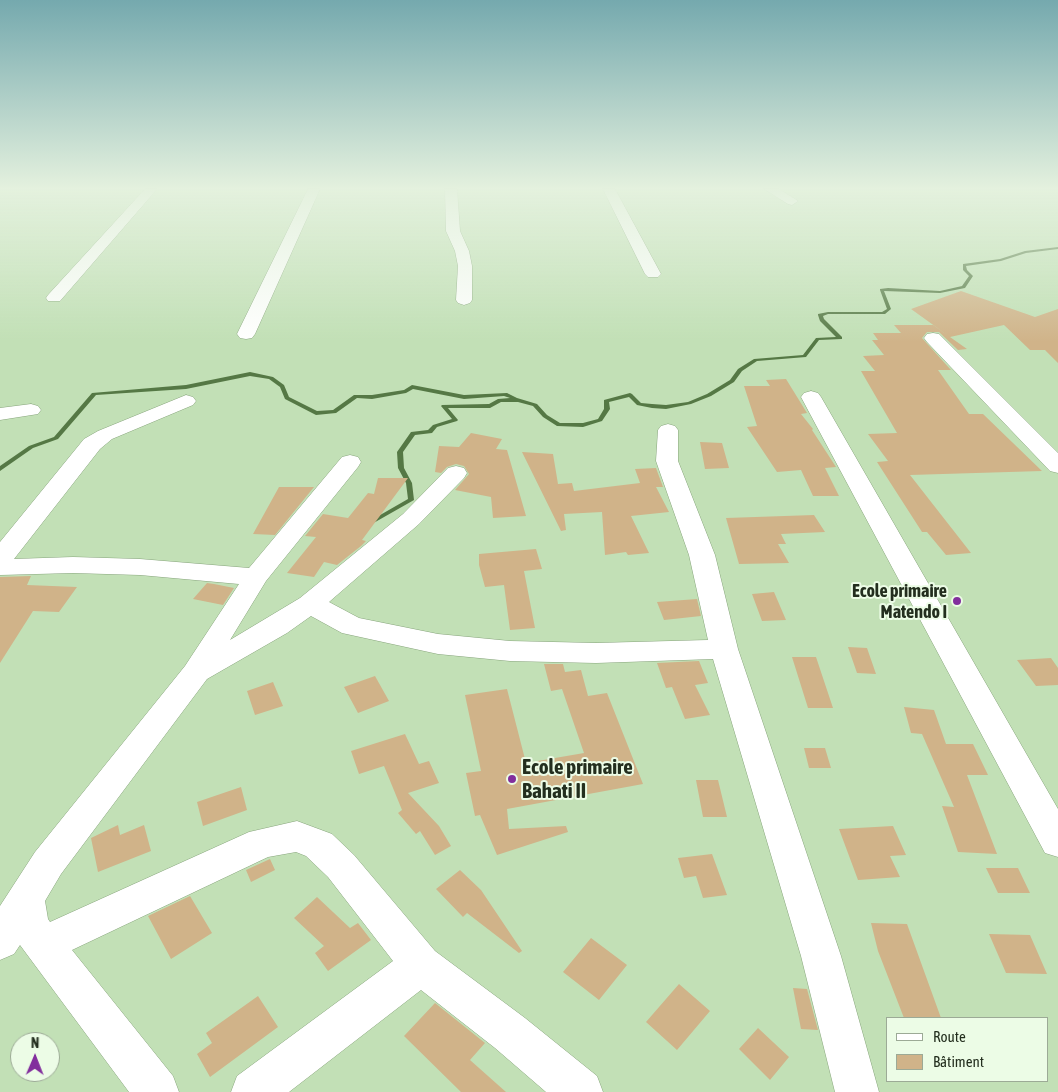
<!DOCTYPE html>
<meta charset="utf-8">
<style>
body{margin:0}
#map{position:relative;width:1058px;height:1092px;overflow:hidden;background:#c2e0b6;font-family:"Asap Condensed",sans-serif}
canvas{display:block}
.legend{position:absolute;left:886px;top:1017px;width:162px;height:65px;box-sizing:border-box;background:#ecfce6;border:1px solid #9caa96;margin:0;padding:6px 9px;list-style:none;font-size:15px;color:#232e1e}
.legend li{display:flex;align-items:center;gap:10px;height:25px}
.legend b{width:25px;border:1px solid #9caa96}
.north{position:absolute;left:10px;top:1032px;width:50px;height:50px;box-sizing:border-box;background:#ecfce6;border:1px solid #9caa96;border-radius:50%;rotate:1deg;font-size:14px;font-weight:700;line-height:20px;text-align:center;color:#232e1e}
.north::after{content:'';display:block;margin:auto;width:18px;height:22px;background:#822e9d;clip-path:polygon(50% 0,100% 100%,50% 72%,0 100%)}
</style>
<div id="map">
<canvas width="1058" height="1092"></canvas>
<ul class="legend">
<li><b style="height:6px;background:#fff"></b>Route</li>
<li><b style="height:14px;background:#d0b389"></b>Bâtiment</li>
</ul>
<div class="north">N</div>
</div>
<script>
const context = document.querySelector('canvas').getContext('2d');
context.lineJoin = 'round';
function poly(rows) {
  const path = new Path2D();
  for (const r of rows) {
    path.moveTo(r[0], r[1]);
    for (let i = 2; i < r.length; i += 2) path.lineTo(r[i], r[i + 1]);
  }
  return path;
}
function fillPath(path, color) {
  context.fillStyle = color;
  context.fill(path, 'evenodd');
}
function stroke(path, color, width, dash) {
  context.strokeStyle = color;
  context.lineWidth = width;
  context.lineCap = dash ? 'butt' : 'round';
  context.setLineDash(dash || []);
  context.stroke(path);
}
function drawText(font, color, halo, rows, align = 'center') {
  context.font = font + ' "Asap Condensed",sans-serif';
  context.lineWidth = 4;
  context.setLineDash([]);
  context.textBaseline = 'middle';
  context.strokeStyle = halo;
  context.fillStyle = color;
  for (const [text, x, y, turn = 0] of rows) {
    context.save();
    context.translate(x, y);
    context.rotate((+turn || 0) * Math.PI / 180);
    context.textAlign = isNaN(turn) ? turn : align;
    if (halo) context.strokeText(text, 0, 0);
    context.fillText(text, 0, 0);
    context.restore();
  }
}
fillPath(poly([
 [1058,247,1058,249,1026,253,1001,261,966,266,967,270,973,276,965,288,940,293,884,291,891,309,885,314,828,314,823,316,824,319,842,337,842,339,819,340,806,357,757,361,742,371,734,382,711,396,691,404,666,409,652,408,637,405,629,397,609,402,610,409,602,421,583,427,557,426,543,417,533,406,518,402,501,402,490,408,448,408,458,420,457,421,437,427,432,433,415,435,403,452,404,468,412,483,414,500,370,525,367,523,368,522,408,499,406,483,398,468,397,452,411,432,428,430,433,425,452,419,441,406,442,405,489,404,498,399,510,398,504,396,464,399,413,389,406,393,372,399,357,398,336,413,316,415,285,399,280,387,269,379,250,376,186,389,96,395,58,439,33,448,0,471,0,466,29,446,54,437,92,393,186,385,250,372,273,377,284,385,289,397,317,411,333,410,354,395,372,395,404,390,412,385,464,395,507,393,517,398,537,404,547,415,560,423,583,423,598,419,604,409,604,400,630,393,632,394,641,403,652,404,666,405,688,402,707,394,730,380,738,369,754,359,803,355,816,338,836,337,820,321,818,315,818,314,828,312,882,312,887,309,880,290,880,289,888,288,940,291,962,286,969,276,963,270,963,264,1000,259,1025,251,1058,247]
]), '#557845');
fillPath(poly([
 [961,291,1035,317,1058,309,1058,363,1045,350,1030,350,1004,325,950,337,911,309],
 [894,325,933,325,967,349,958,350,939,332,927,332,922,338,951,370,938,370,969,414,983,414,1042,471,910,475,971,553,946,555,927,532,922,532,877,462,888,461,868,434,897,433,861,371,875,371,863,356,884,355,872,340,878,340,873,333,901,333],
 [786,379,807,413,801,414,813,429,812,430,836,467,825,468,839,496,813,496,801,470,777,472,747,427,757,426,744,386,770,386,766,380],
 [471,433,502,439,496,449,507,450,526,516,493,518,491,497,455,490,469,474,464,466,456,464,447,467,441,473,435,472,439,446,459,447],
 [700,442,722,443,729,468,705,469],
 [522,452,553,454,558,484,572,483,574,491,640,483,635,469,656,468,663,487,656,487,669,512,631,516,649,553,628,555,626,552,605,555,602,512,564,514,566,530,561,531],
 [378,478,408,478,362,540,366,541,361,546,337,565,324,562,314,577,287,573,316,537,305,536,323,514,348,518,368,493,374,494],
 [279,487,314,487,275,535,253,534],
 [814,515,825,532,781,534,786,544,778,544,789,563,739,564,726,518],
 [536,549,542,569,524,571,535,628,510,630,504,585,485,587,479,565,479,554],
 [31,576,27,585,77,587,59,612,33,611,0,663,0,577],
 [207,583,214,584,234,588,223,605,193,599],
 [774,592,786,620,762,621,752,594],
 [697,599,701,616,664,620,657,602],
 [848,647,867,648,876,674,857,673],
 [792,657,816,657,833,708,808,708],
 [1051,658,1058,668,1058,685,1036,686,1017,660],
 [699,661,708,683,695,685,710,715,685,719,672,687,666,688,657,663],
 [544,664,563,664,565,672,581,670,588,696,607,693,643,784,507,809,509,829,566,826,568,832,497,855,480,815,475,816,466,773,481,771,465,695,507,689,526,763,584,753,562,689,551,691],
 [375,676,389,701,358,713,344,687],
 [273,682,283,706,255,715,247,691],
 [904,707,934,710,946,744,973,744,988,775,967,775,997,854,958,852,942,806,954,807,922,734,911,733],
 [405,734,419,764,429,761,439,783,408,793,439,826,451,846,435,855,420,831,416,834,398,813,402,810,384,766,359,774,351,751],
 [804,748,825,748,831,768,809,768],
 [696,780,718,780,727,817,703,817],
 [241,787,247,810,203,826,197,802],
 [118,825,120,835,144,825,151,851,98,872,91,838],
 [893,826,906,855,890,856,900,877,858,880,839,829],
 [712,854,727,895,703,898,696,876,684,878,678,858],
 [270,859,275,870,251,882,246,870],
 [986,868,1018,868,1030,893,998,893],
 [460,870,481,890,522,951,519,953,467,913,463,917,436,889],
 [190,896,212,933,171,959,148,916],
 [317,897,350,928,358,923,371,940,328,971,315,953,324,946,294,918],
 [871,923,907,924,941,1018,904,1018,878,951],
 [989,934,1030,935,1047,974,1006,973],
 [591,938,627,965,599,1000,563,972],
 [679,984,710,1011,677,1050,646,1022],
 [793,988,807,989,818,1030,801,1029],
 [258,996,278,1027,210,1077,197,1054,212,1043,206,1033],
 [435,1003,485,1043,470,1060,506,1092,461,1092,404,1036],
 [758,1028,789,1057,770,1080,739,1049]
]), '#d0b389');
const street = poly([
 [145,189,157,189,60,301,48,301,46,298,48,295,145,189],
 [308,189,320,189,255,334,252,338,246,339,240,338,237,334,308,189],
 [445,189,457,189,460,231,469,251,472,266,472,300,470,303,464,305,458,303,456,300,458,266,455,251,446,231,445,189],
 [603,189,615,189,661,274,658,277,648,277,645,274,603,189],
 [764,189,779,189,798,201,792,205,788,204,764,189],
 [933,333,939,334,1058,453,1058,473,1050,471,927,342,924,338,927,334,933,333],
 [811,391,818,393,821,397,1058,809,1058,857,1045,853,801,397,804,393,811,391],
 [186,395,193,397,196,401,193,405,112,439,100,449,14,559,73,557,140,559,249,568,342,457,350,455,358,457,361,462,358,467,266,581,230,640,300,598,403,514,448,468,456,466,464,468,467,473,464,478,419,524,329,602,359,618,438,634,510,641,596,643,708,640,689,555,656,461,658,430,661,426,668,424,675,426,678,430,678,461,715,555,738,649,841,956,879,1092,835,1092,801,956,713,659,596,663,510,661,438,654,342,633,311,616,287,633,207,679,61,874,45,901,48,919,50,922,249,832,297,821,332,834,354,855,435,951,525,1018,597,1076,603,1092,546,1092,495,1048,421,990,289,1092,231,1092,237,1076,393,961,328,877,306,856,296,852,268,857,72,950,173,1076,179,1092,129,1092,20,945,14,954,0,960,0,906,35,852,185,666,239,584,140,575,73,573,0,575,0,542,84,439,98,431,186,395],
 [31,404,38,406,41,410,38,414,0,420,0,408,31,404]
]);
stroke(street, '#87a47c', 1);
fillPath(street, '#fff');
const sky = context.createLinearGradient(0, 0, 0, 342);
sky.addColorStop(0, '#75a9ae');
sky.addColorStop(0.55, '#e4f1de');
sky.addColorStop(1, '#e4f1de00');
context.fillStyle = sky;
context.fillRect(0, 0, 1058, 342);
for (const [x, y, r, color] of [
 [957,601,5,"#822e9d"],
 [512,779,5,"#822e9d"]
]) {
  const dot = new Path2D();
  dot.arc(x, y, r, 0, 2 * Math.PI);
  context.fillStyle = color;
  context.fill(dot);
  stroke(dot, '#ecfce6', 2);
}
drawText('bold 18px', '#232e1e', '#ecfce6', [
 ["Ecole primaire",947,591],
 ["Matendo I",947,612]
], 'right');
drawText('bold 21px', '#232e1e', '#ecfce6', [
 ["Ecole primaire",522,767],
 ["Bahati II",522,791]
], 'left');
</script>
